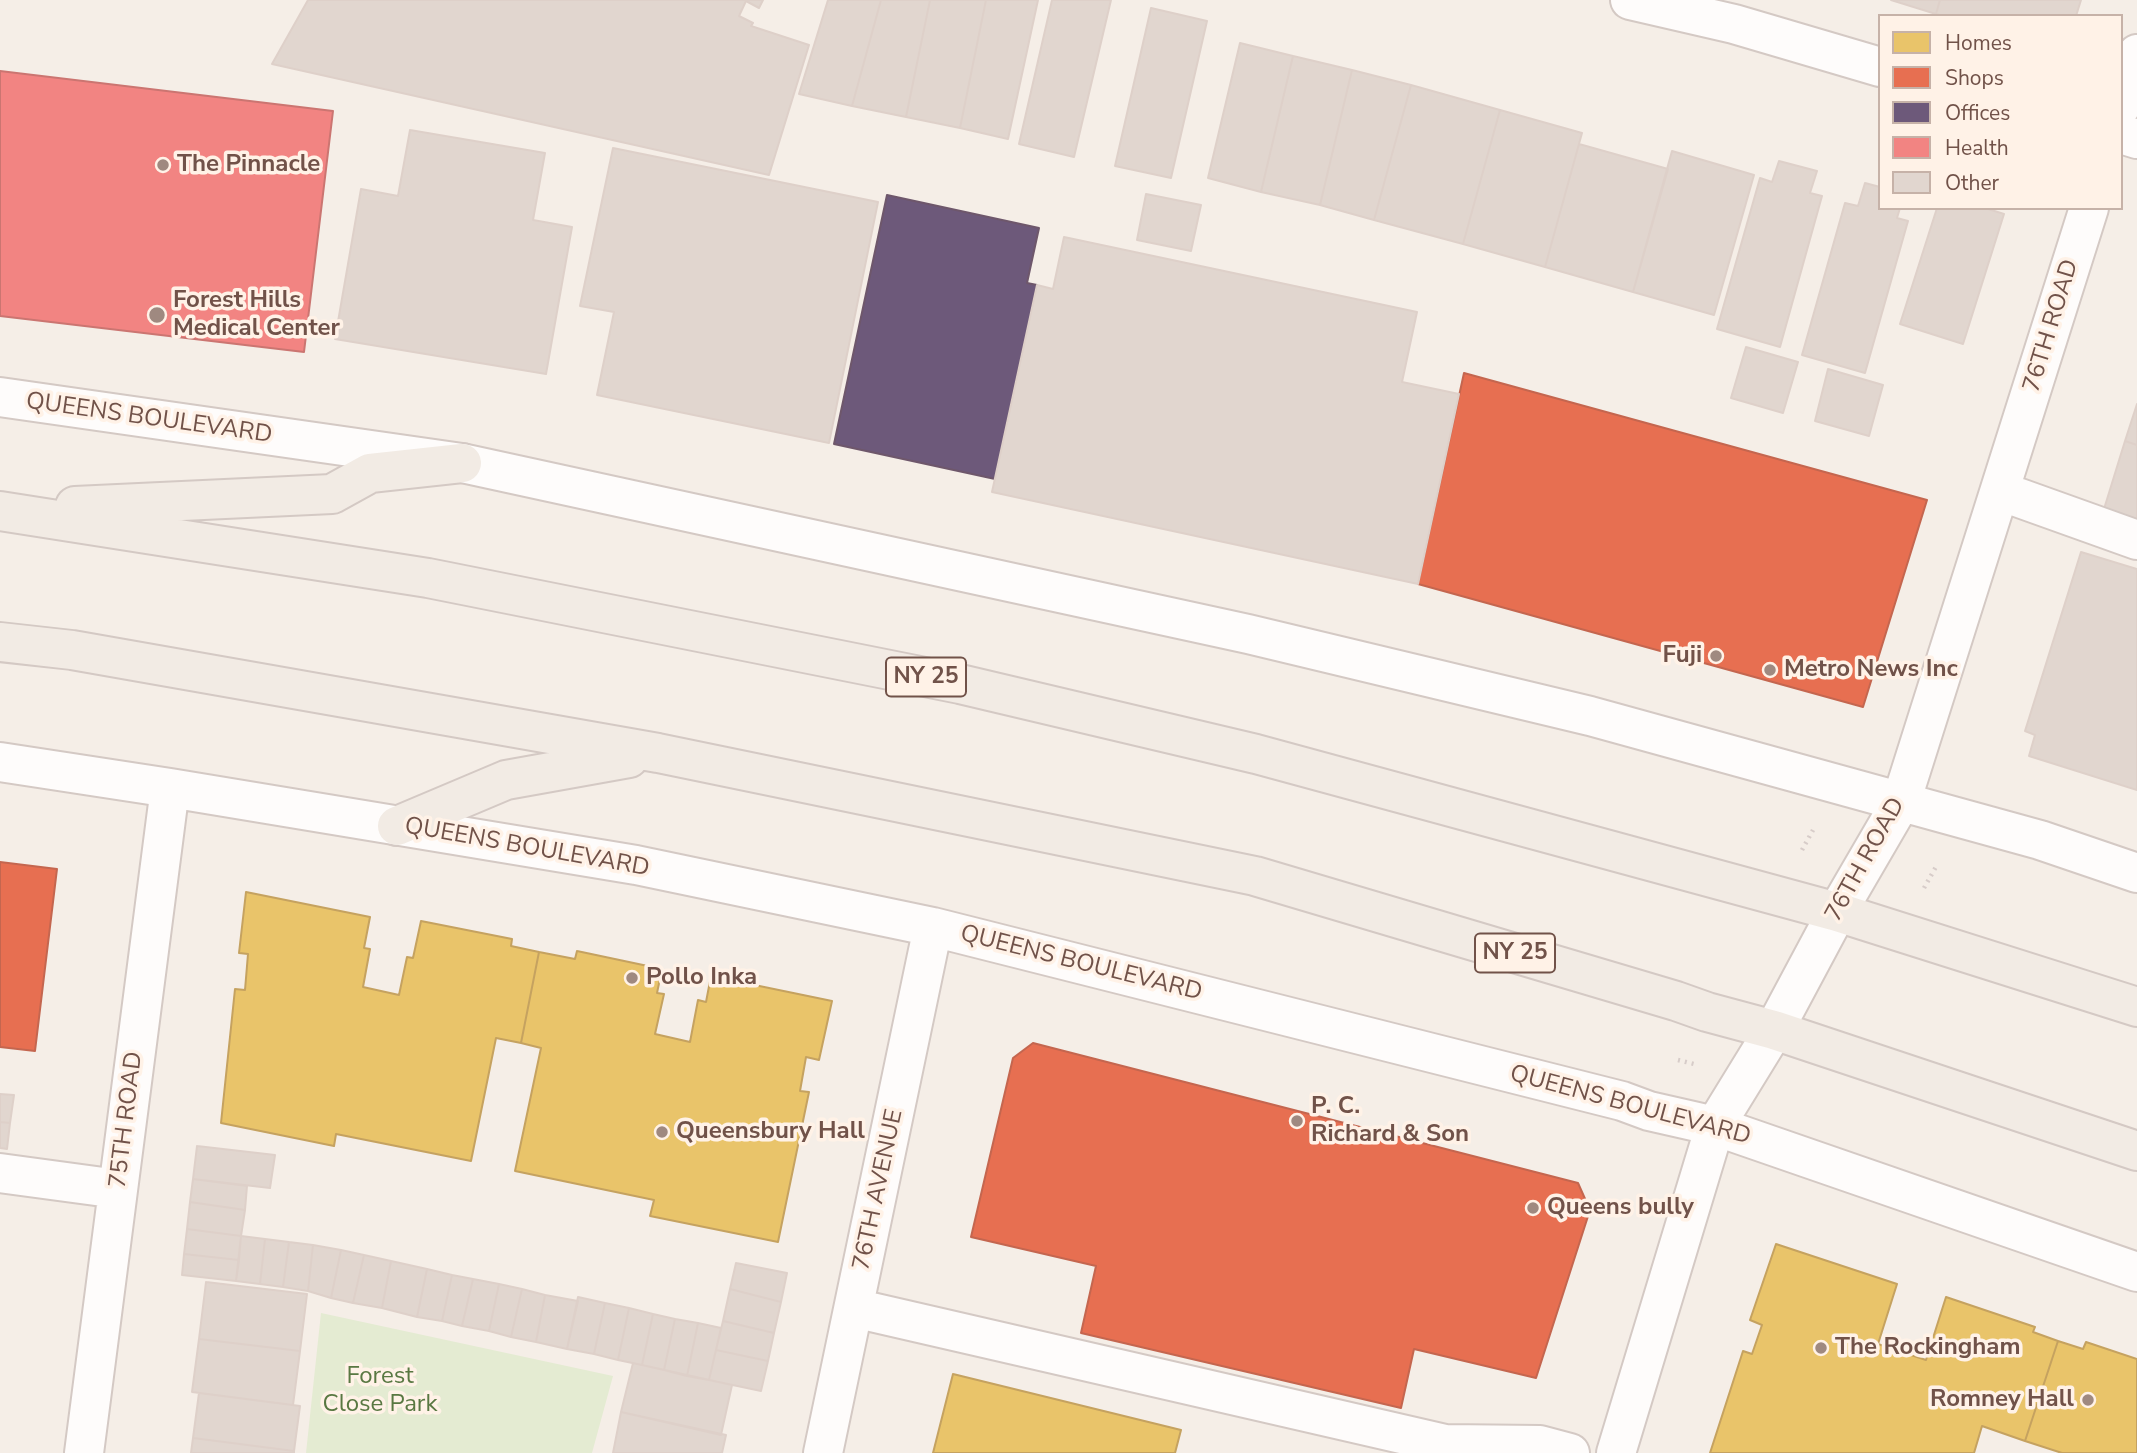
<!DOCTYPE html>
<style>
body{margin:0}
#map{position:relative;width:2137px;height:1453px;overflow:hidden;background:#f5eee7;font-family:"Nunito Sans",sans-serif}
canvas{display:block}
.legend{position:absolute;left:1878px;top:14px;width:245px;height:196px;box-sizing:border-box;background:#fff2e7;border:2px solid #c6b2a8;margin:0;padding:9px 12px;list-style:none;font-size:21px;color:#715249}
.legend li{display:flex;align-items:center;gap:14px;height:35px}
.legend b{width:35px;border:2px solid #c6b2a8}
</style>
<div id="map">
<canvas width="2137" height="1453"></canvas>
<ul class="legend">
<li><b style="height:19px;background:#e9c46a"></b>Homes</li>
<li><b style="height:19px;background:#e76f51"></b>Shops</li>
<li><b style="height:19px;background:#6d597a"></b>Offices</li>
<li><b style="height:19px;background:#f28482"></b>Health</li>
<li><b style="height:19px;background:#e1d6cf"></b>Other</li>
</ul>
</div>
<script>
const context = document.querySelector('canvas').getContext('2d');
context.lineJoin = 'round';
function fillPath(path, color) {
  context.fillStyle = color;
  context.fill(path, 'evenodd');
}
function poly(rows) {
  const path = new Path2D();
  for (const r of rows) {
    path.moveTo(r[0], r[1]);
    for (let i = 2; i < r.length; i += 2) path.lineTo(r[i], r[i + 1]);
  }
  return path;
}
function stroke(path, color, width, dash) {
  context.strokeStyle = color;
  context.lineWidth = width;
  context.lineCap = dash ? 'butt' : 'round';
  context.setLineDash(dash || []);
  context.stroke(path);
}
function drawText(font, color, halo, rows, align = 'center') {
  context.font = font + ' "Nunito Sans",sans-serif';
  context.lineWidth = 7;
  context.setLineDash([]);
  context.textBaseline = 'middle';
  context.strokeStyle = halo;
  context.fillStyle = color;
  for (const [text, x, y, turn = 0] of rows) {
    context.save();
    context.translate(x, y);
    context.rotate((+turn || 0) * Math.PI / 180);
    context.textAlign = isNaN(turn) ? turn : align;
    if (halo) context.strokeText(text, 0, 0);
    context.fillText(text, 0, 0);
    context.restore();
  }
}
fillPath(poly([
 [321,1313,613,1376,592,1453,306,1453]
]), '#e4ebd2');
const homes = poly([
 [246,892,370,917,364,948,370,949,363,987,399,995,407,957,413,958,421,921,512,939,511,946,539,952,521,1043,496,1038,471,1161,336,1134,334,1146,221,1123,235,989,245,990,248,954,239,953,246,892],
 [577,951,662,969,657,993,664,994,655,1034,690,1042,698,1000,706,1002,711,976,832,1001,819,1060,806,1057,800,1091,809,1092,778,1242,650,1216,654,1200,515,1171,541,1048,521,1043,539,952,575,959,577,951],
 [1776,1244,1897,1284,1878,1344,1926,1360,1946,1297,2035,1327,2033,1332,2058,1341,2025,1441,1982,1426,1974,1453,1710,1453,1743,1351,1752,1354,1762,1325,1750,1320,1776,1244],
 [2058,1341,2083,1349,2086,1342,2137,1359,2137,1453,2062,1453,2025,1441,2058,1341],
 [953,1374,1181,1430,1175,1453,933,1453,953,1374]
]);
fillPath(homes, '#e9c46a');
stroke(homes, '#c5a260', 2);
const shops = poly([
 [1464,373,1927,500,1863,707,1418,584,1464,373],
 [0,862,57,869,35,1051,0,1047,0,862],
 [1033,1043,1578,1183,1590,1210,1536,1378,1414,1349,1401,1408,1081,1333,1096,1266,971,1237,1013,1058,1033,1043]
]);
fillPath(shops, '#e76f51');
stroke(shops, '#c4664f', 2);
const offices = poly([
 [887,195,1039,228,1027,283,1037,285,995,479,834,444,887,195]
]);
fillPath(offices, '#6d597a');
stroke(offices, '#6e576b', 2);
const health = poly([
 [0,71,333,111,304,352,0,316,0,71]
]);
fillPath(health, '#f28482');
stroke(health, '#cb7571', 2);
const building = poly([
 [308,0,763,0,759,8,746,1,739,16,753,23,751,26,809,45,769,175,272,64,308,0],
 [828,0,881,0,852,106,799,94,828,0],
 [881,0,930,0,906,117,852,106,881,0],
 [930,0,986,0,960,128,906,117,930,0],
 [986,0,1038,0,1008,139,960,128,986,0],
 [1052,0,1111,0,1074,157,1019,144,1052,0],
 [1891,0,1940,0,1936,14,1891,0],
 [1940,0,2081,0,2076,16,1943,16,1936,14,1940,0],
 [1151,8,1207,21,1171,178,1115,166,1151,8],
 [1240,43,1293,56,1261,192,1208,178,1240,43],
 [1293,56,1352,70,1320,205,1261,192,1293,56],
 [1352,70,1411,85,1374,220,1320,205,1352,70],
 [1411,85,1500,110,1463,244,1374,220,1411,85],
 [1500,110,1582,133,1545,267,1463,244,1500,110],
 [410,130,545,153,533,220,572,227,546,374,335,339,361,189,398,196,410,130],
 [1579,144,1668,169,1633,292,1545,267,1579,144],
 [613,148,878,202,829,443,597,395,614,312,580,306,613,148],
 [1672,151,1754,175,1714,315,1633,292,1672,151],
 [1779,161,1817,171,1810,193,1822,196,1780,347,1717,329,1760,178,1772,182,1779,161],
 [1865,183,1880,187,1880,208,1900,208,1897,218,1908,221,1865,373,1802,355,1845,203,1858,206,1865,183],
 [1146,194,1201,205,1191,251,1137,240,1146,194],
 [1937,208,1985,208,2004,214,1963,344,1900,324,1937,208],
 [1064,237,1417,312,1402,382,1459,394,1418,584,992,492,1037,285,1053,289,1064,237],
 [1746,347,1798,362,1783,413,1731,398,1746,347],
 [1828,369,1883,385,1869,436,1815,421,1828,369],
 [2137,404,2137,445,2125,441,2137,404],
 [2125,441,2137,445,2137,519,2104,509,2125,441],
 [2081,552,2137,569,2137,790,2029,756,2035,735,2025,731,2081,552],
 [0,1094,14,1095,10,1123,0,1122,0,1094],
 [0,1122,10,1123,7,1149,0,1148,0,1122],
 [197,1146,275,1155,270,1188,193,1179,197,1146],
 [193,1179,247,1186,245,1210,190,1202,193,1179],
 [190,1202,245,1210,241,1236,187,1229,190,1202],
 [187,1229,241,1236,239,1260,184,1254,187,1229],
 [241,1236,265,1239,260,1284,236,1281,241,1236],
 [265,1239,289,1242,283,1287,260,1284,265,1239],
 [289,1242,313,1245,308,1291,283,1287,289,1242],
 [313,1245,341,1250,331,1298,308,1291,313,1245],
 [341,1250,364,1255,353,1303,331,1298,341,1250],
 [184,1254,239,1260,236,1281,182,1275,184,1254],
 [364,1255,391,1261,382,1308,353,1303,364,1255],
 [391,1261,427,1269,417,1317,382,1308,391,1261],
 [736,1263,787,1273,781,1302,730,1289,736,1263],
 [427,1269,452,1275,442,1321,417,1317,427,1269],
 [452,1275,473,1279,462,1326,442,1321,452,1275],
 [473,1279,499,1284,489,1331,462,1326,473,1279],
 [206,1282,307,1294,300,1351,199,1339,206,1282],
 [499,1284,522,1289,511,1337,489,1331,499,1284],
 [522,1289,545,1295,536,1342,511,1337,522,1289],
 [730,1289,781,1302,774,1333,723,1321,730,1289],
 [545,1295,578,1301,567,1349,536,1342,545,1295],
 [578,1297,605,1303,594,1354,567,1349,578,1297],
 [605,1303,629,1308,618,1360,594,1354,605,1303],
 [629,1308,653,1314,642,1365,618,1360,629,1308],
 [653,1314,675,1319,664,1370,642,1365,653,1314],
 [675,1319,698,1323,687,1376,664,1370,675,1319],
 [723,1321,774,1333,768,1361,716,1350,723,1321],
 [698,1323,721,1328,709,1380,687,1376,698,1323],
 [199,1339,300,1351,293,1405,192,1392,199,1339],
 [716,1350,768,1361,761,1391,709,1380,716,1350],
 [633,1363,732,1385,721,1435,621,1412,633,1363],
 [199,1393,300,1406,294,1451,193,1438,199,1393],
 [621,1412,726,1435,722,1453,613,1453,621,1412],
 [193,1438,294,1451,294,1453,191,1453,193,1438]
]);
fillPath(building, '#e1d6cf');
stroke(building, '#ded0c9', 2);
const minor = poly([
 [1630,0,1734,24,1880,67],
 [2121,106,2137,54],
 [2121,134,2137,139],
 [0,397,462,463,1248,634,1590,716,2040,840,2137,873],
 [2000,491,2137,540],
 [0,762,170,788,636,865,933,927,1622,1101,1649,1111,1715,1126,2137,1272],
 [0,1173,118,1189],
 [854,1308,1445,1444,1540,1445,1570,1453],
 [84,1453,170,788],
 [823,1453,933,927],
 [1616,1453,1715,1126,1774,1030,1837,912,1901,802,2089,208]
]);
const major = poly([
 [75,506,332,494,370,473,462,463],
 [0,511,428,578,960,684,1256,754,1837,912,2137,1007],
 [0,642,72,650,658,753,1255,876,1676,1001,1707,1012,1774,1030,2137,1151],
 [397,826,506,780,629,758]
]);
stroke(minor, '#d4c9c4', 42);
stroke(major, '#d4c9c4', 42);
stroke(poly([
 [1802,850,1813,830],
 [1924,888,1937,865],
 [1678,1060,1694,1064]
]), '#d7ccc9', 4.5, [2, 5]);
stroke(minor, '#fefcfb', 38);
stroke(major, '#f2ebe4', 38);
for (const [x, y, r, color] of [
 [163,165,7,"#9f8980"],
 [157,315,9,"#9f8980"],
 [1716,656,7,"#9f8980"],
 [1770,670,7,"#9f8980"],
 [632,978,7,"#9f8980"],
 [1297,1121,7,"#9f8980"],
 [662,1132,7,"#9f8980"],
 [1533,1208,7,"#9f8980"],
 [1821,1348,7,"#9f8980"],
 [2088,1400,7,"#9f8980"]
]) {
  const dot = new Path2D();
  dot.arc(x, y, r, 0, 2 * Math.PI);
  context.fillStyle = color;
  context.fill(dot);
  stroke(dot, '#fff2e7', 2.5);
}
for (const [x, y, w] of [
 [926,677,80],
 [1515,953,80]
]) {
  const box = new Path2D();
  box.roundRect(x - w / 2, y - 19.5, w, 39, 5);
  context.fillStyle = '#fff2e7';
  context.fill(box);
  stroke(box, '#715249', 2);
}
drawText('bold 23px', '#715249', null, [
 ["NY 25",926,677],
 ["NY 25",1515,953]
]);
drawText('bold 24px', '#715249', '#fff2e7', [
 ["The Pinnacle",177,165],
 ["Forest Hills",173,301],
 ["Medical Center",173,329],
 ["Fuji",1702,656,"right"],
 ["Metro News Inc",1784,670],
 ["Pollo Inka",646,978],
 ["P. C.",1311,1107],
 ["Richard & Son",1311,1135],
 ["Queensbury Hall",676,1132],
 ["Queens bully",1547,1208],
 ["The Rockingham",1835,1348],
 ["Romney Hall",2074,1400,"right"]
], 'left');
drawText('24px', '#715249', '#fff2e7', [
 ["76TH ROAD",2052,326,-73],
 ["QUEENS BOULEVARD",149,419,8],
 ["QUEENS BOULEVARD",527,848,10],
 ["76TH ROAD",1866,860,-61],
 ["QUEENS BOULEVARD",1081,964,14],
 ["QUEENS BOULEVARD",1630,1106,15],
 ["75TH ROAD",127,1120,-83],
 ["76TH AVENUE",879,1190,-78]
]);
drawText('24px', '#597842', '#fff2e7', [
 ["Forest",380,1377],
 ["Close Park",380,1405]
]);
</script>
